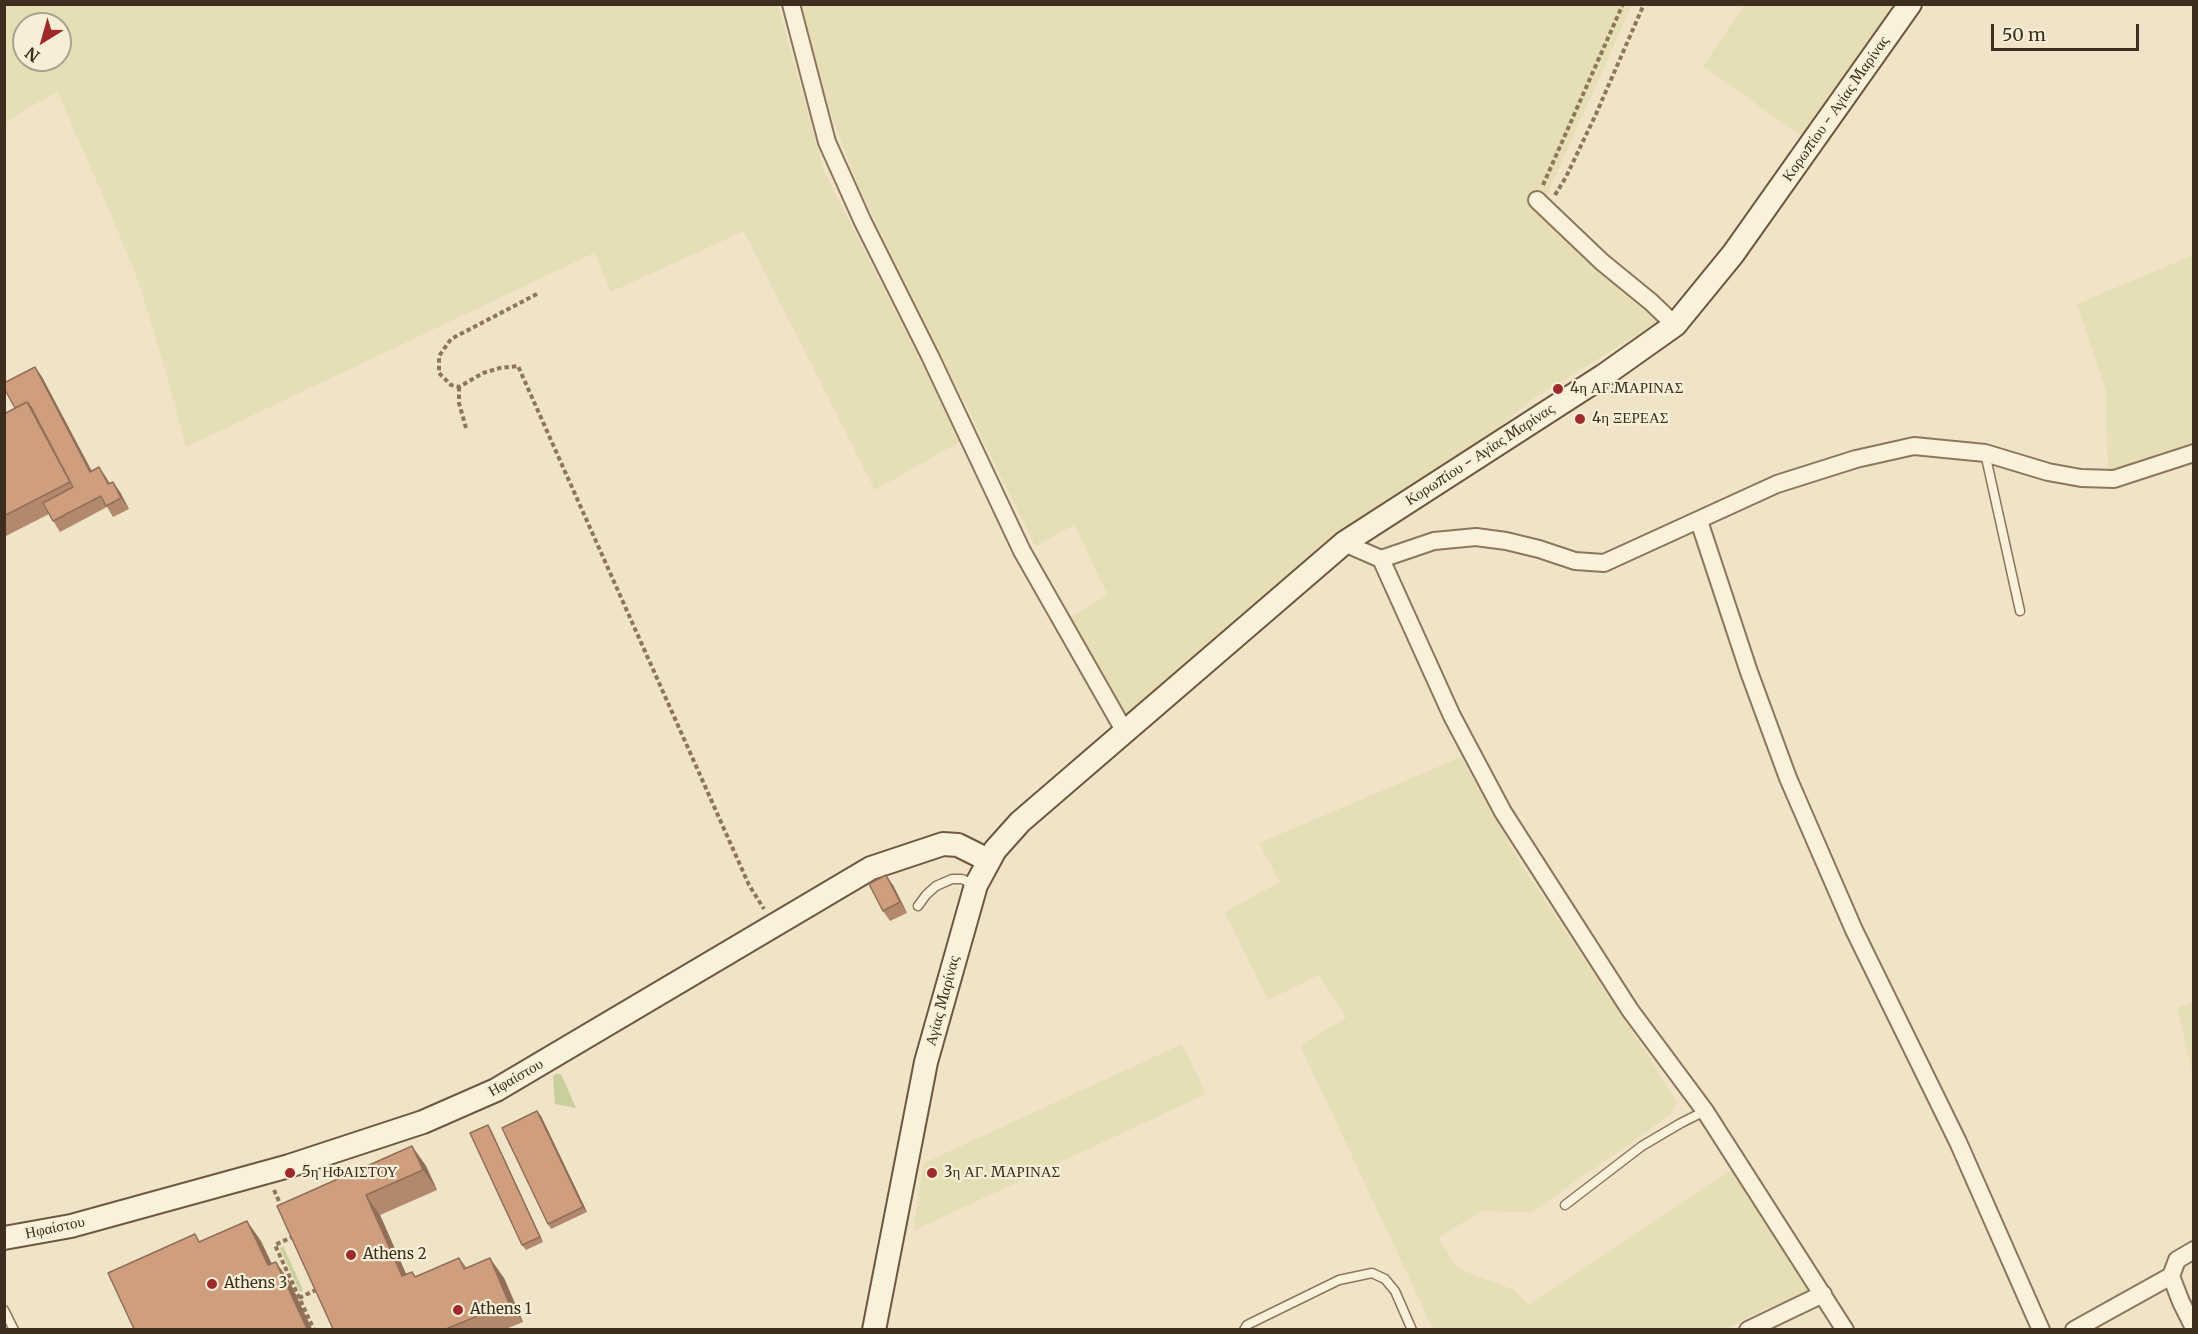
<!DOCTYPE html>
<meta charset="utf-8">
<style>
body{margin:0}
#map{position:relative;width:2198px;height:1334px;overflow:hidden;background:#f0e4c8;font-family:Merriweather,serif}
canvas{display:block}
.frame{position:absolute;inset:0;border:6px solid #3d2e20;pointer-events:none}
.north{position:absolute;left:12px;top:12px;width:60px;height:60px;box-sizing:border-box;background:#f7eed8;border:2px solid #ada18e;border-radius:50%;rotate:217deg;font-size:16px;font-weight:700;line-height:24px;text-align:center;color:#3d2e20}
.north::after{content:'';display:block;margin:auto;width:21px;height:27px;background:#9e2a2b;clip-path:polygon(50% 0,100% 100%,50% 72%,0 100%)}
.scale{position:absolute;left:1991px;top:24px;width:148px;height:27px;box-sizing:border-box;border:3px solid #3d2e20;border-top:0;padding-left:8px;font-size:18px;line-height:21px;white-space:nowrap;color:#3d2e20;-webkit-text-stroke:4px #f7eed8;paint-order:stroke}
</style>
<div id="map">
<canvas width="2198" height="1334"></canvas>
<div class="frame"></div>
<div class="north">N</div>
<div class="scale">50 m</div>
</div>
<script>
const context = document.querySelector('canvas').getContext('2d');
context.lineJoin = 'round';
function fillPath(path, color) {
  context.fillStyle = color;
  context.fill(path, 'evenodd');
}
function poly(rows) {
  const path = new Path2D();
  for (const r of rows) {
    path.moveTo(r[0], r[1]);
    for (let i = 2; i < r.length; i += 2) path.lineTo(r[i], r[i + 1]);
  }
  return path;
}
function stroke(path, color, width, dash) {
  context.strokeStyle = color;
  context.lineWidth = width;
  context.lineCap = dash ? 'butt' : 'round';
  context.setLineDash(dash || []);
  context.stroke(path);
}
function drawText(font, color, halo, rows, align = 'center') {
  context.font = font + ' Merriweather,serif';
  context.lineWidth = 4.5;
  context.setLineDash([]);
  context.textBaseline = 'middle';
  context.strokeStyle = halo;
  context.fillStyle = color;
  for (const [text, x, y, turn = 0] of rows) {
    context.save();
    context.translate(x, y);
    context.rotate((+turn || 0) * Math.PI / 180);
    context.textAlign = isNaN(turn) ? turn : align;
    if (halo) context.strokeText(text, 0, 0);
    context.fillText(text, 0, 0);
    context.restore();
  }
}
fillPath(poly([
 [4,5,778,5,824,171,961,441,875,490,744,231,611,292,594,253,186,447,168,380,139,283,110,212,57,91,5,123],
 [24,24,60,24,60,60,24,60],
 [801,5,1632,5,1539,213,1660,321,1528,402,1490,435,1360,517,1126,717,1069,618,1108,595,1074,525,1035,546,857,184,830,111],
 [1744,5,1744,4,1894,5,1801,136,1703,66],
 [2193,255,2193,443,2108,471,2106,391,2077,304],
 [1461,757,1519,861,1651,1060,1677,1103,1670,1115,1532,1212,1481,1211,1438,1238,1459,1269,1514,1290,1529,1305,1733,1169,1810,1292,1762,1310,1725,1329,1433,1329,1300,1045,1346,1018,1319,975,1268,1000,1225,912,1280,882,1259,843],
 [2193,1002,2194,1002,2193,1077,2177,1007],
 [1182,1044,1206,1094,913,1231,924,1163]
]), '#e6deb5');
fillPath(poly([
 [555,1074,561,1074,576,1108,555,1104,553,1077],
 [283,1246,303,1290,300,1292,280,1248]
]), '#c9cf9b');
const lane = poly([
 [1985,453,2020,611],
 [918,906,926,895,936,886,952,879,962,879,975,885],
 [1565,1205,1642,1146,1681,1123,1705,1111],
 [4,1310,14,1330],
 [1244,1330,1247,1325,1339,1280,1372,1273,1385,1279,1395,1291,1412,1330]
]);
const street = poly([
 [791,4,827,142,863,222,930,356,1022,551,1125,732],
 [1537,200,1602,262,1651,302,1675,325],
 [1699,521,1749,672,1788,778,1854,930,1958,1142,2041,1330],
 [1344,543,1381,559,1434,541,1476,537,1506,541,1539,549,1575,561,1604,563,1777,484,1856,459,1914,446,1985,453,2048,472,2081,478,2114,479,2194,453],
 [1381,559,1452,716,1503,812,1630,1010,1705,1111,1845,1330],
 [2194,1250,2177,1260,2171,1276,2181,1302,2194,1328],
 [1748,1330,1823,1294],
 [2074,1330,2171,1276]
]);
const secondary = poly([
 [4,1238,71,1226,289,1166,423,1122,496,1090,871,868,943,844,958,845,988,860],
 [874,1330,926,1062,976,885,995,850,1020,822,1344,543,1603,376,1675,325,1733,254,1910,4]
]);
stroke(lane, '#8d765c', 11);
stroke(street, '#8d765c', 20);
stroke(secondary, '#6f573f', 26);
stroke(poly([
 [1543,185,1623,4],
 [1555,195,1566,177,1596,114,1644,4],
 [537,294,451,339,439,356,439,373,451,385,459,387,483,373,500,368,518,366,749,885,764,909],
 [459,387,459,403,466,428],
 [274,1190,282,1208],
 [294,1236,275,1245,314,1330],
 [299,1298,318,1289]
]), '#8d765c', 4, [4.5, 3]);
stroke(lane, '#faf1dc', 8);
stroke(street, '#faf1dc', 16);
stroke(secondary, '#faf1dc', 22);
fillPath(poly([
 [35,367,42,377,92,471,99,467,110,484,113,482,120,492,129,509,113,517,107,507,60,532,49,514,4,537,4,414,15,408],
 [893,885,907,913,890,921,883,911],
 [537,1111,541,1116,587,1212,551,1229,548,1224],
 [491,1130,543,1242,526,1250,522,1245],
 [412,1146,426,1166,437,1190,380,1215,406,1275,412,1272,416,1277,459,1258,467,1268,504,1278,523,1322,506,1329,333,1329,277,1206]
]), '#b2896c');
fillPath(poly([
 [35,367,42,377,97,482,90,472],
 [99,467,106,477,116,495,108,484],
 [113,482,120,492,129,509,121,498],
 [886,875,893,885,907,913,900,902],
 [537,1111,541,1116,587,1212,583,1207],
 [488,1125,491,1130,543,1242,540,1237],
 [412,1146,426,1166,437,1190,423,1170],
 [366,1195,380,1215,416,1296,402,1276],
 [247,1221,261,1241,282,1285,268,1265],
 [490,1258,504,1278,523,1322,509,1303],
 [276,1262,290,1282,312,1329,307,1329]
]), '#916f58');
const building = poly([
 [35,367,90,472,99,467,108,484,113,482,121,498,106,506,101,496,53,521,43,503,73,487,31,407,27,402,15,408,4,388,4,383,35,367],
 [27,402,70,482,4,516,4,414,27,402],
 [886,875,900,902,883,911,869,884,886,875],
 [537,1111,583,1207,548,1224,502,1128,537,1111],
 [488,1125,540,1237,522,1245,470,1133,488,1125],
 [412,1146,423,1170,366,1195,402,1276,412,1272,415,1277,459,1258,464,1269,490,1258,509,1303,446,1329,333,1329,277,1206,412,1146],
 [247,1221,268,1265,276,1262,307,1329,134,1329,108,1273,195,1234,199,1242,247,1221]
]);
fillPath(building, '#cf9f7d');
stroke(building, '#916f58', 1.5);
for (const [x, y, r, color] of [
 [1558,389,6,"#9e2a2b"],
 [1580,419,6,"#9e2a2b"],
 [290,1173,6,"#9e2a2b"],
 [932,1173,6,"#9e2a2b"],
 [351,1255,6,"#9e2a2b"],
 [212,1284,6,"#9e2a2b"],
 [458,1310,6,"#9e2a2b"]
]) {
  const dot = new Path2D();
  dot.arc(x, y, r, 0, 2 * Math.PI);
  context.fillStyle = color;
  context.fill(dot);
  stroke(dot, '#f7eed8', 2);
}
drawText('15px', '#3d2e20', '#f7eed8', [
 ["Κορωπίου - Αγίας Μαρίνας",1836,109,-55],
 ["Κορωπίου - Αγίας Μαρίνας",1480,455,-33],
 ["Αγίας Μαρίνας",943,1001,-75],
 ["Ηφαίστου",516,1078,-30],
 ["Ηφαίστου",55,1228,-12]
]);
drawText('15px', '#3d2e20', '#f7eed8', [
 ["4η ΑΓ.ΜΑΡΙΝΑΣ",1570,389],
 ["4η ΞΕΡΕΑΣ",1592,419],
 ["5η ΗΦΑΙΣΤΟΥ",302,1173],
 ["3η ΑΓ. ΜΑΡΙΝΑΣ",944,1173],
 ["Athens 2",363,1255],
 ["Athens 3",224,1284],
 ["Athens 1",470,1310]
], 'left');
</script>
